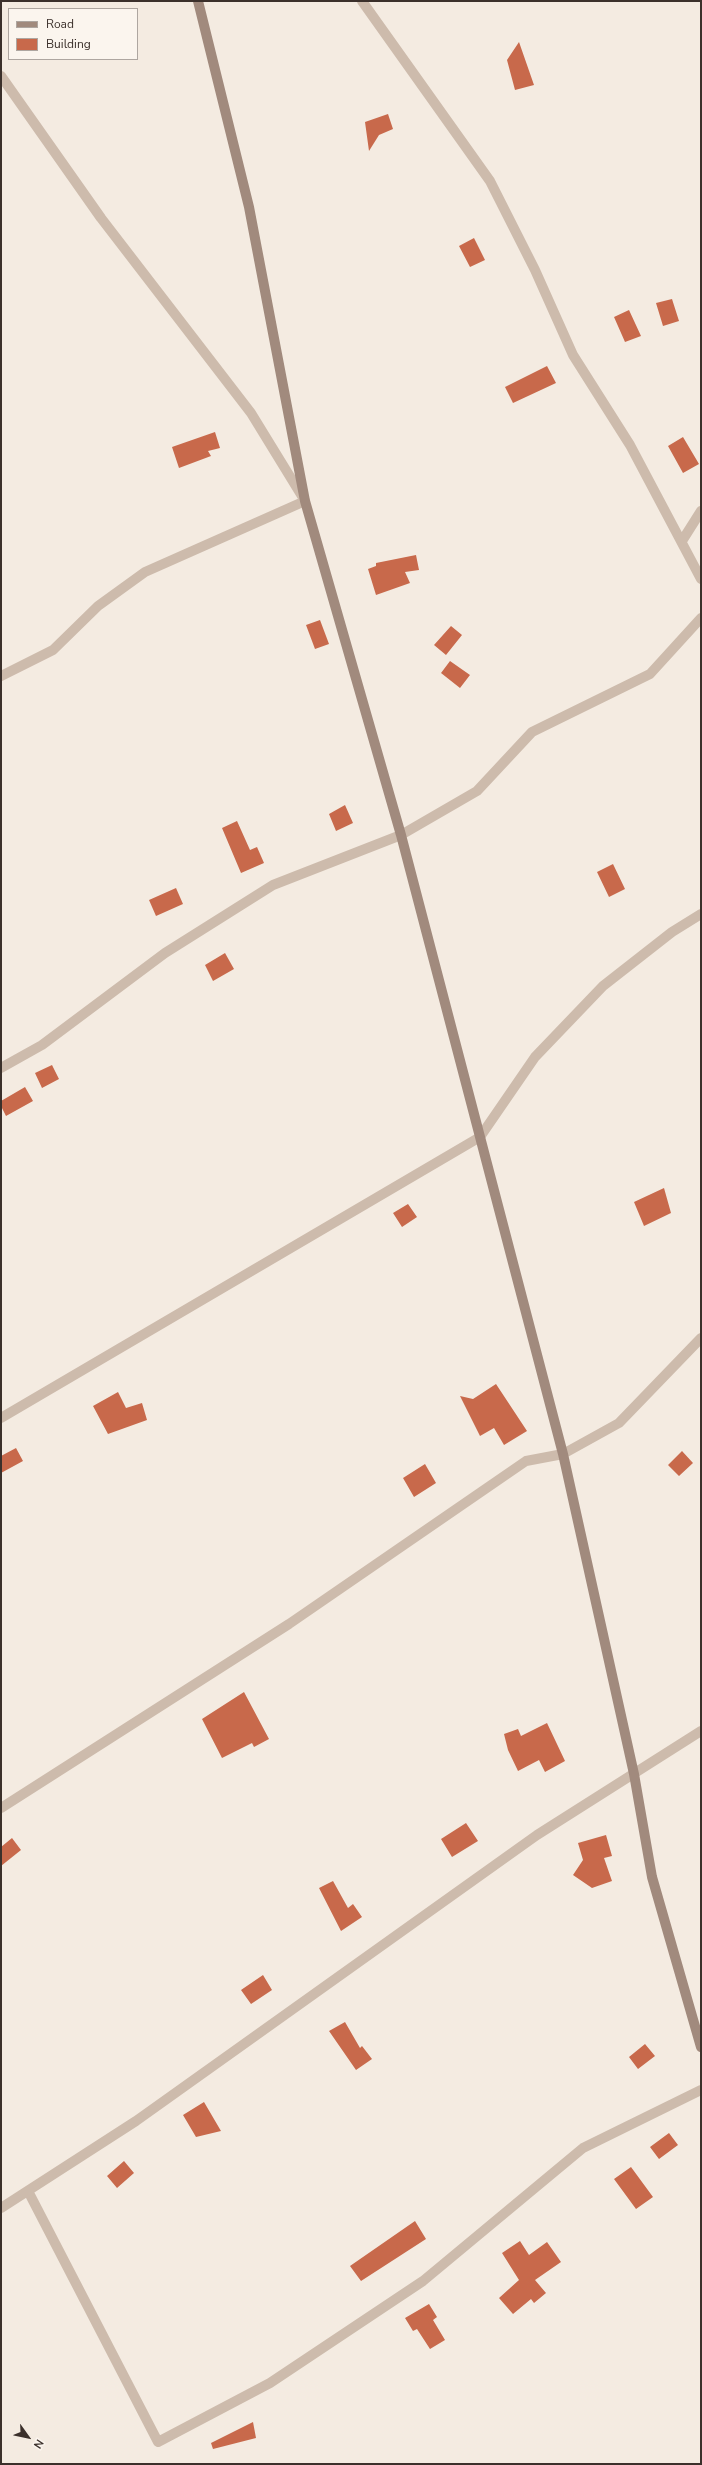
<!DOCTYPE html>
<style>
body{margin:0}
#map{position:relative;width:702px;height:2465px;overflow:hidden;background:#f4ebe1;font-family:"Nunito Sans",sans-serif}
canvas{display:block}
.frame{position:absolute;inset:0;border:2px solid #3b302b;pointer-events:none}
.legend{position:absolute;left:8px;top:8px;width:130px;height:52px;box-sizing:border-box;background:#fbf5ee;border:1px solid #aea6a0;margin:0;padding:5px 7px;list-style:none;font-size:12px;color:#3b302b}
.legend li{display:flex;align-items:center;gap:8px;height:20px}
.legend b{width:20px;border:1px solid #aea6a0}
.north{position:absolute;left:8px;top:2417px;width:40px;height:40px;-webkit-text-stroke:3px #fbf5ee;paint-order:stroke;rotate:123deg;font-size:11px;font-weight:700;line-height:16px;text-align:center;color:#3b302b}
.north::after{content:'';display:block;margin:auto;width:14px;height:18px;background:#3b302b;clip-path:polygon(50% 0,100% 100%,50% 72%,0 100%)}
</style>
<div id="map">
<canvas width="702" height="2465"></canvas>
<div class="frame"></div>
<ul class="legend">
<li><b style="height:5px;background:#a18a7d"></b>Road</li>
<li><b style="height:11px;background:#c8694b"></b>Building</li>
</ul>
<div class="north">N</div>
</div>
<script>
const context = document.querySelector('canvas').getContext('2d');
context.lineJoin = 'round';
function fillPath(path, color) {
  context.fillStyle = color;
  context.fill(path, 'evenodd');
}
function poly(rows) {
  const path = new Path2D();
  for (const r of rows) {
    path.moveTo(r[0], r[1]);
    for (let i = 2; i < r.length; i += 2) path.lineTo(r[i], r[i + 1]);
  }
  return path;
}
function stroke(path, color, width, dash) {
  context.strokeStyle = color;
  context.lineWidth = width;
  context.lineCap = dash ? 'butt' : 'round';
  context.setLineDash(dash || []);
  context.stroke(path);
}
fillPath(poly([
 [519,42,534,85,515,90,507,60],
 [388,114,393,129,379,135,369,151,365,122],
 [474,238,485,260,470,267,459,246],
 [672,299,679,321,663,326,656,303],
 [629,310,641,336,625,342,614,317],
 [547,366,556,383,513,403,505,387],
 [215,432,220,448,208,451,211,456,179,468,172,447],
 [683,437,699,464,683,473,668,446],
 [416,555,419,570,405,572,410,583,376,595,368,569,376,566,376,563],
 [320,620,329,644,315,649,306,625],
 [451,626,462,635,446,655,434,645],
 [450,661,470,675,460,688,441,673],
 [345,805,353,823,336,831,329,814],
 [237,821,250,850,257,847,264,863,241,873,222,828],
 [613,864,625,889,609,897,597,872],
 [176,888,183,904,156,916,149,900],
 [225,953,234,969,213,981,205,965],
 [52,1065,59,1079,42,1088,35,1073],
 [25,1087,33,1101,6,1116,1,1106,1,1101],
 [664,1188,671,1213,644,1226,634,1202],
 [408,1204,417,1217,402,1227,393,1213],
 [496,1384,527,1431,504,1445,494,1428,480,1436,460,1396,473,1399],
 [118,1392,126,1408,142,1403,147,1420,108,1434,93,1406],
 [16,1448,23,1461,1,1473,1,1456],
 [682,1451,693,1463,679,1476,668,1465],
 [425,1464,436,1483,414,1497,403,1478],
 [244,1692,269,1739,254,1747,252,1743,222,1758,202,1719],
 [547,1723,565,1761,545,1772,539,1760,518,1771,508,1750,504,1734,518,1729,521,1736],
 [466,1823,478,1841,452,1857,441,1839],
 [606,1835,612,1856,604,1858,612,1881,592,1888,573,1875,583,1860,578,1843],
 [12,1838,21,1850,1,1866,1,1847],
 [333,1881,348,1908,353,1904,362,1917,341,1931,319,1888],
 [263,1975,272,1990,251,2004,241,1990],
 [345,2022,360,2048,362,2046,372,2059,356,2070,329,2031],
 [645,2044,655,2056,638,2069,629,2057],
 [204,2102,221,2131,196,2137,183,2115],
 [669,2133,678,2145,659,2159,650,2147],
 [124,2161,134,2173,117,2188,107,2176],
 [631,2167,653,2197,636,2209,614,2179],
 [415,2221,426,2239,361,2281,350,2266],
 [520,2241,529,2255,547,2242,561,2262,535,2280,546,2293,534,2303,531,2299,513,2314,499,2298,519,2280,502,2253],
 [429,2304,437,2317,433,2320,445,2340,430,2349,417,2329,413,2331,405,2318],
 [253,2422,256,2438,213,2449,211,2443]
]), '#c8694b');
stroke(poly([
 [362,1,490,181,535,270,573,355,630,445,701,579],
 [1,76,101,218,251,413,305,501,145,572,98,606,53,650,1,676],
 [682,541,701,511],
 [1,1068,42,1045,165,953,273,885,401,835,477,791,532,732,650,674,701,618],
 [1,1418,480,1137,535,1057,603,986,672,932,701,914],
 [1,1808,289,1624,526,1461,563,1454,619,1423,701,1338],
 [28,2191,158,2442,270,2383,423,2281,583,2148,701,2090],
 [1,2208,136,2121,537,1835,701,1731]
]), '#cdbbac', 10);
stroke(poly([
 [198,1,249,207,305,501,401,835,563,1454,634,1774,652,1877,701,2047]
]), '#a18a7d', 10);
</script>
